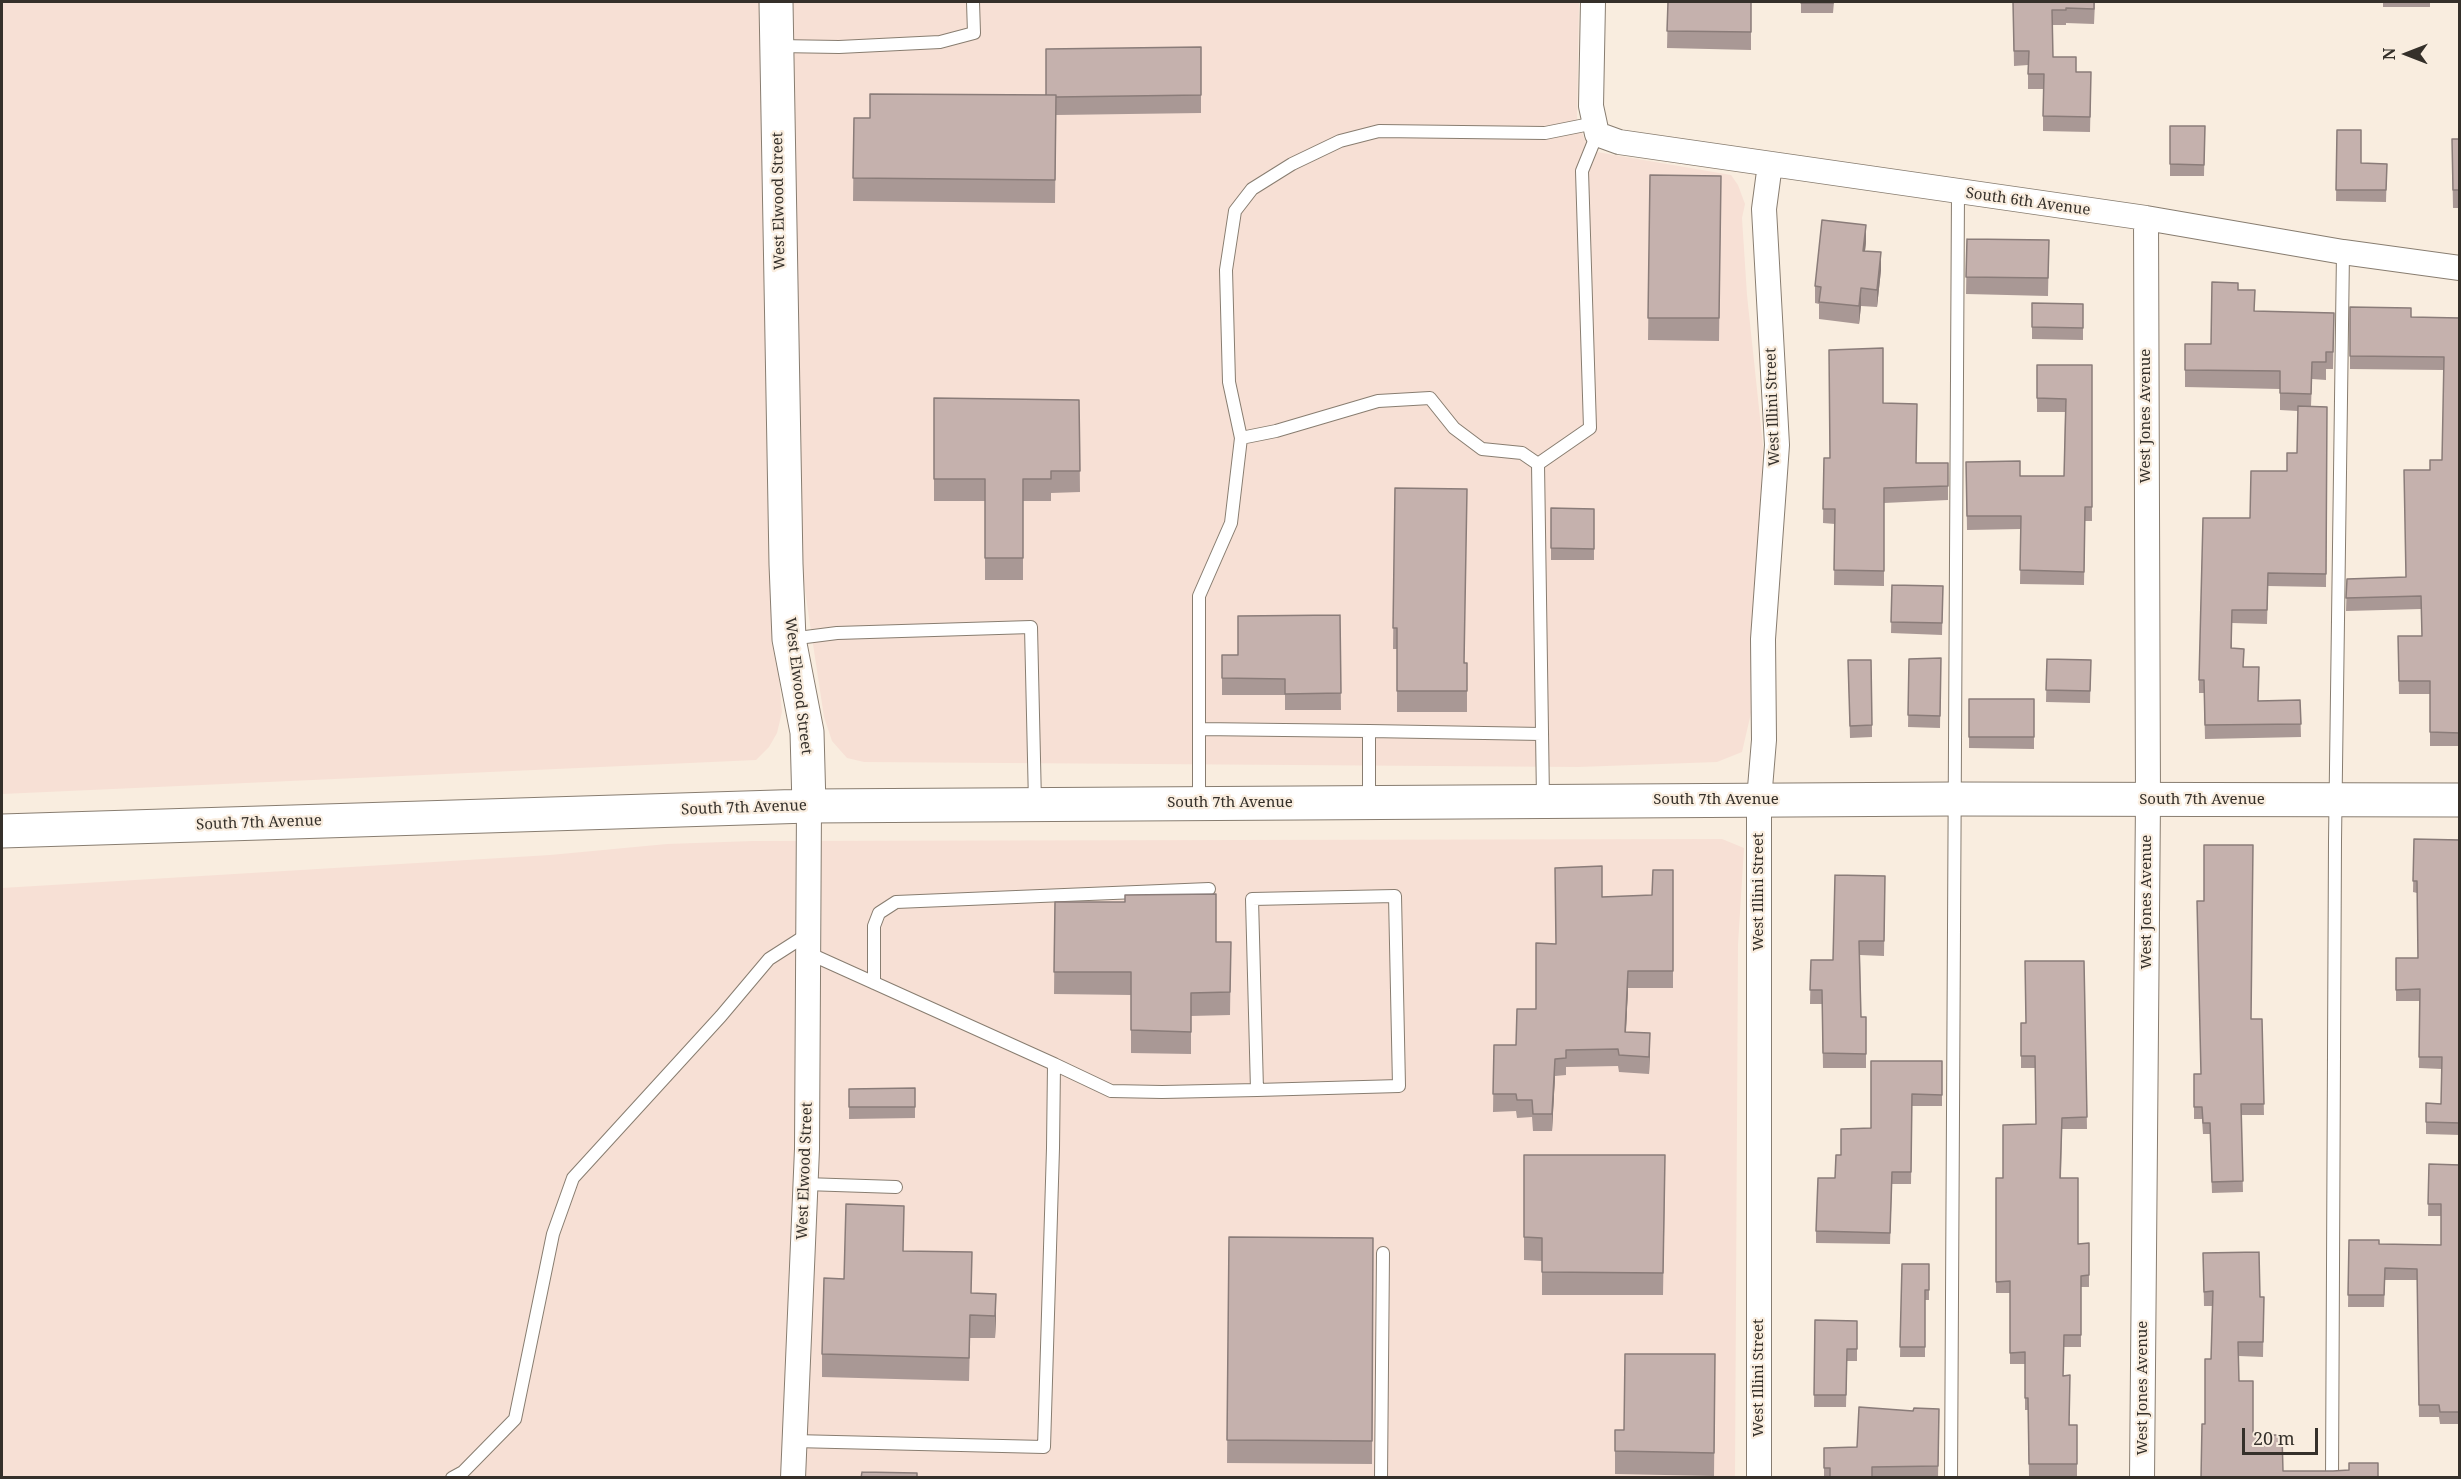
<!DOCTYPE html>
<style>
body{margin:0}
#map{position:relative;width:2461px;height:1479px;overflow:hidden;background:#f9eddf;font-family:"Noto Serif",serif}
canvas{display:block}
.frame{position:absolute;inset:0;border:3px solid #35302a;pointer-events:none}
.north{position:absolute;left:2377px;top:24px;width:60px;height:60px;-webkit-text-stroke:4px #f9eddf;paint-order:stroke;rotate:270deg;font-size:16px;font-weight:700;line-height:24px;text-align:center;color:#35302a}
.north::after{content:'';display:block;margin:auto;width:21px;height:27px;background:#35302a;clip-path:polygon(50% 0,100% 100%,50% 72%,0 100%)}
.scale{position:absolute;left:2242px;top:1428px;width:76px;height:27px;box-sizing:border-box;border:3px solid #35302a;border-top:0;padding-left:8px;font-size:18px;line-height:21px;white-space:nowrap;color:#35302a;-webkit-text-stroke:4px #f9eddf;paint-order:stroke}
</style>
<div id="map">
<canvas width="2461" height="1479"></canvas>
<div class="frame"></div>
<div class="north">N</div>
<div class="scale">20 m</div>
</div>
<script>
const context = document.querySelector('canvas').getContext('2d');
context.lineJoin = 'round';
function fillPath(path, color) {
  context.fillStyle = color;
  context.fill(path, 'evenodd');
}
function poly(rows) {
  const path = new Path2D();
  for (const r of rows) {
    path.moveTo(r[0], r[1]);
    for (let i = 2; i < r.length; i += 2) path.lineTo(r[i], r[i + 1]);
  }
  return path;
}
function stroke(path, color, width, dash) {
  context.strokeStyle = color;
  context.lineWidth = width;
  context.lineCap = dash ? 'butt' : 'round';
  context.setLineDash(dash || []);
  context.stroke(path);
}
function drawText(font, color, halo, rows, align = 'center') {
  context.font = font + ' "Noto Serif",serif';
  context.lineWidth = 4.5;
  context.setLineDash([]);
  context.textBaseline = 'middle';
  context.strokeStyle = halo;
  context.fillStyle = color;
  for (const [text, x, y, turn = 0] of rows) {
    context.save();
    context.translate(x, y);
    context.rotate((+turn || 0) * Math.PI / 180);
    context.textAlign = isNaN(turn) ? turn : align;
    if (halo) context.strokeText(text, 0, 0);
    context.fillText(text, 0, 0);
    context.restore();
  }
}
fillPath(poly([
 [2,2,767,2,778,664,782,712,777,733,769,747,756,760,2,794],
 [792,2,1579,2,1577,122,1587,144,1597,152,1731,175,1738,185,1745,204,1742,218,1747,295,1763,446,1751,713,1742,752,1717,762,1578,767,864,762,847,758,832,741,824,717,802,571],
 [1722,839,1744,848,1738,944,1735,1477,2,1478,2,888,550,855,667,844,753,841]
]), '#f7e0d5');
const lane = poly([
 [778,46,839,47,940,42,974,33,973,2],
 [1241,438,1229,382,1226,270,1235,211,1252,189,1292,164,1340,141,1379,131,1545,133,1595,123],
 [1538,464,1590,428,1582,171,1597,134],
 [790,639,837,633,1031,627,1035,803],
 [1199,729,1369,731,1369,801],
 [1369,731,1542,734],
 [1199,802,1199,596,1231,523,1241,438,1276,431,1378,401,1430,398,1454,428,1482,449,1522,453,1538,464,1543,799],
 [874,983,874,926,879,913,896,902,1209,889],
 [1054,1064,1111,1091,1162,1092,1257,1090,1399,1086,1395,896,1252,899,1257,1090],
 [805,1184,896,1187],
 [794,1441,1044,1447,1053,1148,1054,1064,808,953],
 [452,1478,463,1472,515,1419,553,1234,573,1178,721,1016,769,959,808,934],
 [1381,1478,1383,1253],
 [1951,1478,1958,192],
 [2332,1478,2335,841,2343,252]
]);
const street = poly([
 [1593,2,1591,106,1597,134,1619,142,2146,218,2343,252,2460,268],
 [793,1478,807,1149,809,806],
 [1759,1478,1759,800,1764,740,1763,639,1777,445,1764,209,1770,164],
 [2142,1478,2148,800,2146,218]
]);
const secondary = poly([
 [776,2,786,564,789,639,807,732,809,806],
 [2,831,809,806,1953,799,2460,800]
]);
stroke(lane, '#887d70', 14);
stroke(street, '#887d70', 26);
stroke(secondary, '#887d70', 35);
stroke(lane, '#fff', 12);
stroke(street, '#fff', 24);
stroke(secondary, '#fff', 33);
fillPath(poly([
 [1668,2,1751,2,1751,50,1667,48],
 [1801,2,1834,2,1833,13,1801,13],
 [2013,2,2095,2,2094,24,2066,23,2066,25,2052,25,2053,57,2076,72,2091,87,2090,132,2043,131,2043,89,2028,89,2028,65,2014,66],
 [2383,2,2430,2,2430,7,2383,7],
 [1201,47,1201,113,1056,115,1055,203,853,201,854,118,870,118,1046,95],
 [2170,126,2205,126,2204,176,2170,176],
 [2337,130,2361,163,2387,164,2386,202,2336,201],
 [2460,139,2460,208,2453,208,2452,156],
 [1650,175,1721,176,1719,341,1648,340],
 [1967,239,2049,240,2048,296,1966,294],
 [1866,242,1865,251,1881,270,1877,307,1861,306,1859,324,1819,319,1819,304,1815,303,1815,286],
 [2238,290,2255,311,2334,313,2333,369,2326,369,2326,380,2312,379,2311,406,2327,407,2326,587,2268,586,2267,624,2232,623,2232,648,2244,667,2258,701,2300,700,2301,737,2205,739,2204,693,2199,693,2199,680,2250,518,2287,471,2297,453,2298,411,2280,410,2280,389,2185,387,2185,344,2211,344],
 [2032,303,2083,304,2083,340,2032,339],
 [2350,307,2411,317,2460,318,2460,746,2430,746,2430,694,2399,694,2398,636,2422,636,2421,609,2346,611,2347,579,2406,577,2430,470,2442,460,2444,370,2350,369],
 [2037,365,2092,365,2092,521,2085,521,2084,585,2020,584,2021,529,1967,530,1966,462,2020,476,2064,476,2065,412,2037,412],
 [934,398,1079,400,1080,492,1051,493,1051,501,1023,501,1023,580,985,580,985,501,934,501],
 [1883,403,1916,463,1948,463,1948,500,1884,503,1884,586,1834,585,1835,524,1823,523,1824,458,1830,458],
 [1395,488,1465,663,1467,663,1467,712,1397,712,1397,649,1393,649],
 [1551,508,1594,509,1594,560,1551,560],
 [1892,585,1943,586,1942,635,1891,633],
 [1340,615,1341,710,1285,710,1285,695,1222,695,1222,655,1238,655],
 [1941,658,1940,728,1908,727,1909,659],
 [2047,659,2091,660,2090,703,2046,702],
 [1848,660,1872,725,1872,737,1850,738],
 [1969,699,2034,699,2034,749,1969,748],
 [2414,839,2460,840,2460,1135,2426,1134,2426,1103,2441,1104,2442,1069,2419,1068,2420,1001,2396,1001,2396,958,2418,958,2417,893,2413,892],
 [1673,870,1673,988,1628,988,1626,1032,1650,1050,1649,1074,1619,1072,1618,1066,1566,1067,1566,1075,1555,1076,1552,1131,1533,1131,1532,1117,1517,1118,1516,1111,1493,1112,1494,1045,1516,1045,1536,1009,1556,944,1602,897,1652,895],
 [1885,876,1884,956,1860,955,1861,1017,1866,1017,1866,1068,1823,1068,1822,1004,1810,1004,1811,960,1833,960],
 [1055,902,1216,942,1231,942,1230,1015,1191,1016,1191,1054,1131,1053,1131,995,1054,994],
 [2084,961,2087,1129,2062,1129,2061,1178,2078,1244,2089,1243,2089,1287,2081,1287,2081,1347,2064,1347,2063,1376,2070,1425,2077,1425,2077,1476,2029,1476,2028,1410,2025,1410,2025,1364,2010,1364,2010,1293,1996,1293,1996,1178,2003,1178,2036,1124,2035,1068,2021,1068,2021,1023,2026,1023],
 [2251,1019,2262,1019,2264,1115,2241,1115,2243,1192,2212,1193,2210,1134,2203,1134,2202,1119,2194,1119,2194,1074,2201,1074],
 [1942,1061,1942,1106,1912,1106,1911,1184,1892,1184,1890,1244,1816,1243,1816,1231,1835,1178,1841,1155,1871,1128],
 [915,1088,915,1118,849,1119,849,1089],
 [1524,1155,1665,1178,1663,1295,1542,1295,1542,1261,1524,1260],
 [2429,1164,2460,1165,2460,1424,2440,1424,2439,1417,2419,1417,2417,1280,2385,1280,2384,1307,2348,1307,2349,1240,2379,1244,2441,1245,2441,1216,2428,1216],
 [1229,1237,1373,1238,1372,1464,1227,1463],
 [904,1251,971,1293,996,1317,995,1338,970,1338,969,1381,822,1377,822,1354,844,1279],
 [2203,1253,2260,1297,2264,1297,2263,1357,2239,1356,2239,1381,2253,1435,2283,1471,2378,1478,2201,1478,2211,1359,2212,1306,2204,1306],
 [1902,1264,1929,1264,1929,1300,1925,1300,1925,1357,1900,1357],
 [1815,1320,1857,1321,1857,1361,1847,1361,1846,1407,1814,1407],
 [1715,1376,1714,1476,1615,1474,1615,1430,1624,1430],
 [1939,1425,1938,1478,1824,1478,1824,1448,1857,1447]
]), '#a99895');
fillPath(poly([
 [1866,225,1866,242,1863,268,1863,251],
 [1881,252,1881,270,1877,307,1877,290],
 [1861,288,1861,306,1859,324,1859,306],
 [1628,971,1628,988,1625,1049,1625,1032],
 [1650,1033,1650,1050,1649,1074,1649,1057],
 [1555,1059,1555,1076,1552,1131,1552,1114],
 [996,1294,996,1317,995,1338,995,1316]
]), '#8a7c79');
const building = poly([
 [1668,2,1751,2,1751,32,1667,31,1668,2],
 [1801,2,1834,2,1833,3,1801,3,1801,2],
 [2013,2,2094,2,2094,9,2066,8,2066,10,2052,10,2053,57,2076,57,2076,72,2091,72,2090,117,2043,116,2044,74,2028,74,2029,51,2014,51,2013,2],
 [1201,47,1201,95,1056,97,1056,95,1046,95,1046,49,1201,47],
 [870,94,1056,95,1055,180,853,178,854,118,870,118,870,94],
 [2170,126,2205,126,2204,165,2170,164,2170,126],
 [2337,130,2361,130,2361,163,2387,164,2386,190,2336,190,2337,130],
 [2452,139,2460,139,2460,190,2453,190,2452,139],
 [1650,175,1721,176,1719,318,1648,318,1650,175],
 [1822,220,1866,225,1863,251,1881,252,1877,290,1861,288,1859,306,1819,302,1821,287,1815,286,1822,220],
 [1967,239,2049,240,2048,278,1966,277,1967,239],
 [2212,282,2238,283,2238,290,2255,290,2254,311,2334,313,2333,352,2326,352,2326,362,2312,362,2311,394,2280,393,2280,371,2185,370,2185,344,2211,344,2212,282],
 [2032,303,2083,304,2083,328,2032,327,2032,303],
 [2350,307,2411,308,2411,317,2460,318,2460,733,2430,732,2430,681,2399,681,2398,636,2422,636,2421,596,2346,598,2347,579,2406,577,2404,470,2430,470,2430,460,2442,460,2444,357,2350,356,2350,307],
 [1883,348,1883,403,1917,404,1916,463,1948,463,1948,486,1884,488,1884,571,1834,570,1835,509,1823,509,1824,458,1830,458,1829,350,1883,348],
 [2037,365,2092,365,2092,507,2085,507,2084,572,2020,570,2021,516,1967,516,1966,462,2020,461,2020,476,2064,476,2066,399,2037,398,2037,365],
 [934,398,1079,400,1080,471,1051,471,1051,479,1023,479,1023,558,985,558,985,479,934,479,934,398],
 [2298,406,2327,407,2326,574,2268,573,2267,610,2232,610,2231,648,2244,649,2243,667,2259,667,2258,701,2300,700,2301,724,2205,725,2204,680,2199,680,2203,518,2250,518,2251,471,2287,471,2287,453,2297,453,2298,406],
 [1395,488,1467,489,1464,663,1467,663,1467,691,1397,691,1397,628,1393,628,1395,488],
 [1551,508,1594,509,1594,549,1551,548,1551,508],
 [1892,585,1943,586,1942,623,1891,622,1892,585],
 [1340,615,1341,693,1285,694,1285,679,1222,678,1222,655,1238,655,1238,616,1340,615],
 [1941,658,1940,716,1908,715,1909,659,1941,658],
 [2047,659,2091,660,2090,691,2046,690,2047,659],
 [1848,660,1871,660,1872,725,1850,726,1848,660],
 [1969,699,2034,699,2034,737,1969,737,1969,699],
 [2414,839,2460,840,2460,1123,2426,1122,2426,1103,2441,1104,2442,1057,2419,1057,2420,989,2396,990,2396,958,2418,958,2417,881,2413,881,2414,839],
 [2204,845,2253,845,2251,1019,2262,1019,2264,1104,2241,1104,2243,1181,2212,1182,2210,1123,2203,1123,2202,1107,2194,1107,2194,1074,2201,1074,2197,901,2204,901,2204,845],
 [1602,866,1602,897,1652,895,1653,870,1673,870,1673,971,1628,971,1625,1032,1650,1033,1649,1057,1619,1055,1618,1049,1566,1050,1566,1058,1555,1059,1552,1114,1533,1114,1532,1100,1517,1100,1516,1094,1493,1094,1494,1045,1516,1045,1517,1009,1536,1009,1536,943,1556,944,1555,868,1602,866],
 [1835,875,1885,876,1884,941,1859,941,1861,1017,1866,1017,1866,1054,1823,1053,1822,990,1810,990,1811,960,1833,960,1835,875],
 [1216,894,1216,942,1231,942,1230,992,1191,993,1191,1032,1131,1030,1131,972,1054,972,1055,902,1125,902,1125,895,1216,894],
 [2025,961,2084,961,2087,1117,2062,1118,2060,1178,2078,1178,2078,1244,2089,1243,2089,1275,2081,1276,2081,1335,2064,1335,2063,1376,2070,1375,2069,1425,2077,1425,2077,1464,2029,1464,2028,1398,2025,1398,2025,1352,2010,1353,2010,1281,1996,1282,1996,1178,2003,1178,2003,1125,2036,1124,2035,1056,2021,1056,2021,1023,2026,1023,2025,961],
 [1871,1061,1942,1061,1942,1095,1912,1094,1911,1172,1892,1172,1890,1233,1816,1231,1818,1178,1835,1178,1836,1155,1841,1155,1841,1129,1871,1128,1871,1061],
 [915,1088,915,1107,849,1107,849,1089,915,1088],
 [1524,1155,1665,1155,1663,1273,1542,1272,1542,1238,1524,1237,1524,1155],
 [2429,1164,2460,1165,2460,1412,2440,1412,2439,1405,2419,1405,2417,1269,2385,1268,2384,1295,2348,1295,2349,1240,2379,1240,2379,1244,2441,1245,2441,1204,2428,1204,2429,1164],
 [846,1204,904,1206,903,1251,972,1252,971,1293,996,1294,995,1316,970,1315,969,1358,822,1354,824,1278,844,1279,846,1204],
 [1229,1237,1373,1238,1372,1441,1227,1440,1229,1237],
 [2259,1252,2260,1297,2264,1297,2263,1342,2238,1342,2239,1381,2253,1381,2253,1435,2282,1435,2283,1471,2333,1471,2349,1470,2349,1463,2378,1463,2378,1478,2201,1478,2202,1424,2205,1424,2205,1359,2211,1359,2213,1291,2204,1292,2203,1253,2259,1252],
 [1902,1264,1929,1264,1929,1290,1925,1290,1925,1347,1900,1347,1902,1264],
 [1815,1320,1857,1321,1857,1349,1847,1349,1846,1395,1814,1395,1815,1320],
 [1625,1354,1715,1354,1714,1453,1615,1451,1615,1430,1624,1430,1625,1354],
 [1859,1407,1913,1411,1914,1408,1939,1409,1938,1466,1872,1467,1872,1478,1830,1478,1830,1468,1824,1468,1824,1448,1857,1447,1859,1407],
 [862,1472,917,1473,917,1478,861,1478,862,1472]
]);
fillPath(building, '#c5b1ad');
stroke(building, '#8a7c79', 1.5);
drawText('15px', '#35302a', '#f9eddf', [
 ["West Elwood Street",779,201,-91],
 ["South 6th Avenue",2028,202,8],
 ["West Illini Street",1773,407,-92],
 ["West Jones Avenue",2146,416,-90],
 ["West Elwood Street",798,686,83],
 ["South 7th Avenue",1716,800],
 ["South 7th Avenue",2202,800],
 ["South 7th Avenue",1230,803],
 ["South 7th Avenue",744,808,-2],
 ["South 7th Avenue",259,823,-2],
 ["West Illini Street",1759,892,-90],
 ["West Jones Avenue",2147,902,-90],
 ["West Elwood Street",805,1171,-88],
 ["West Illini Street",1759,1378,-90],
 ["West Jones Avenue",2143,1388,-90]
]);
</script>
